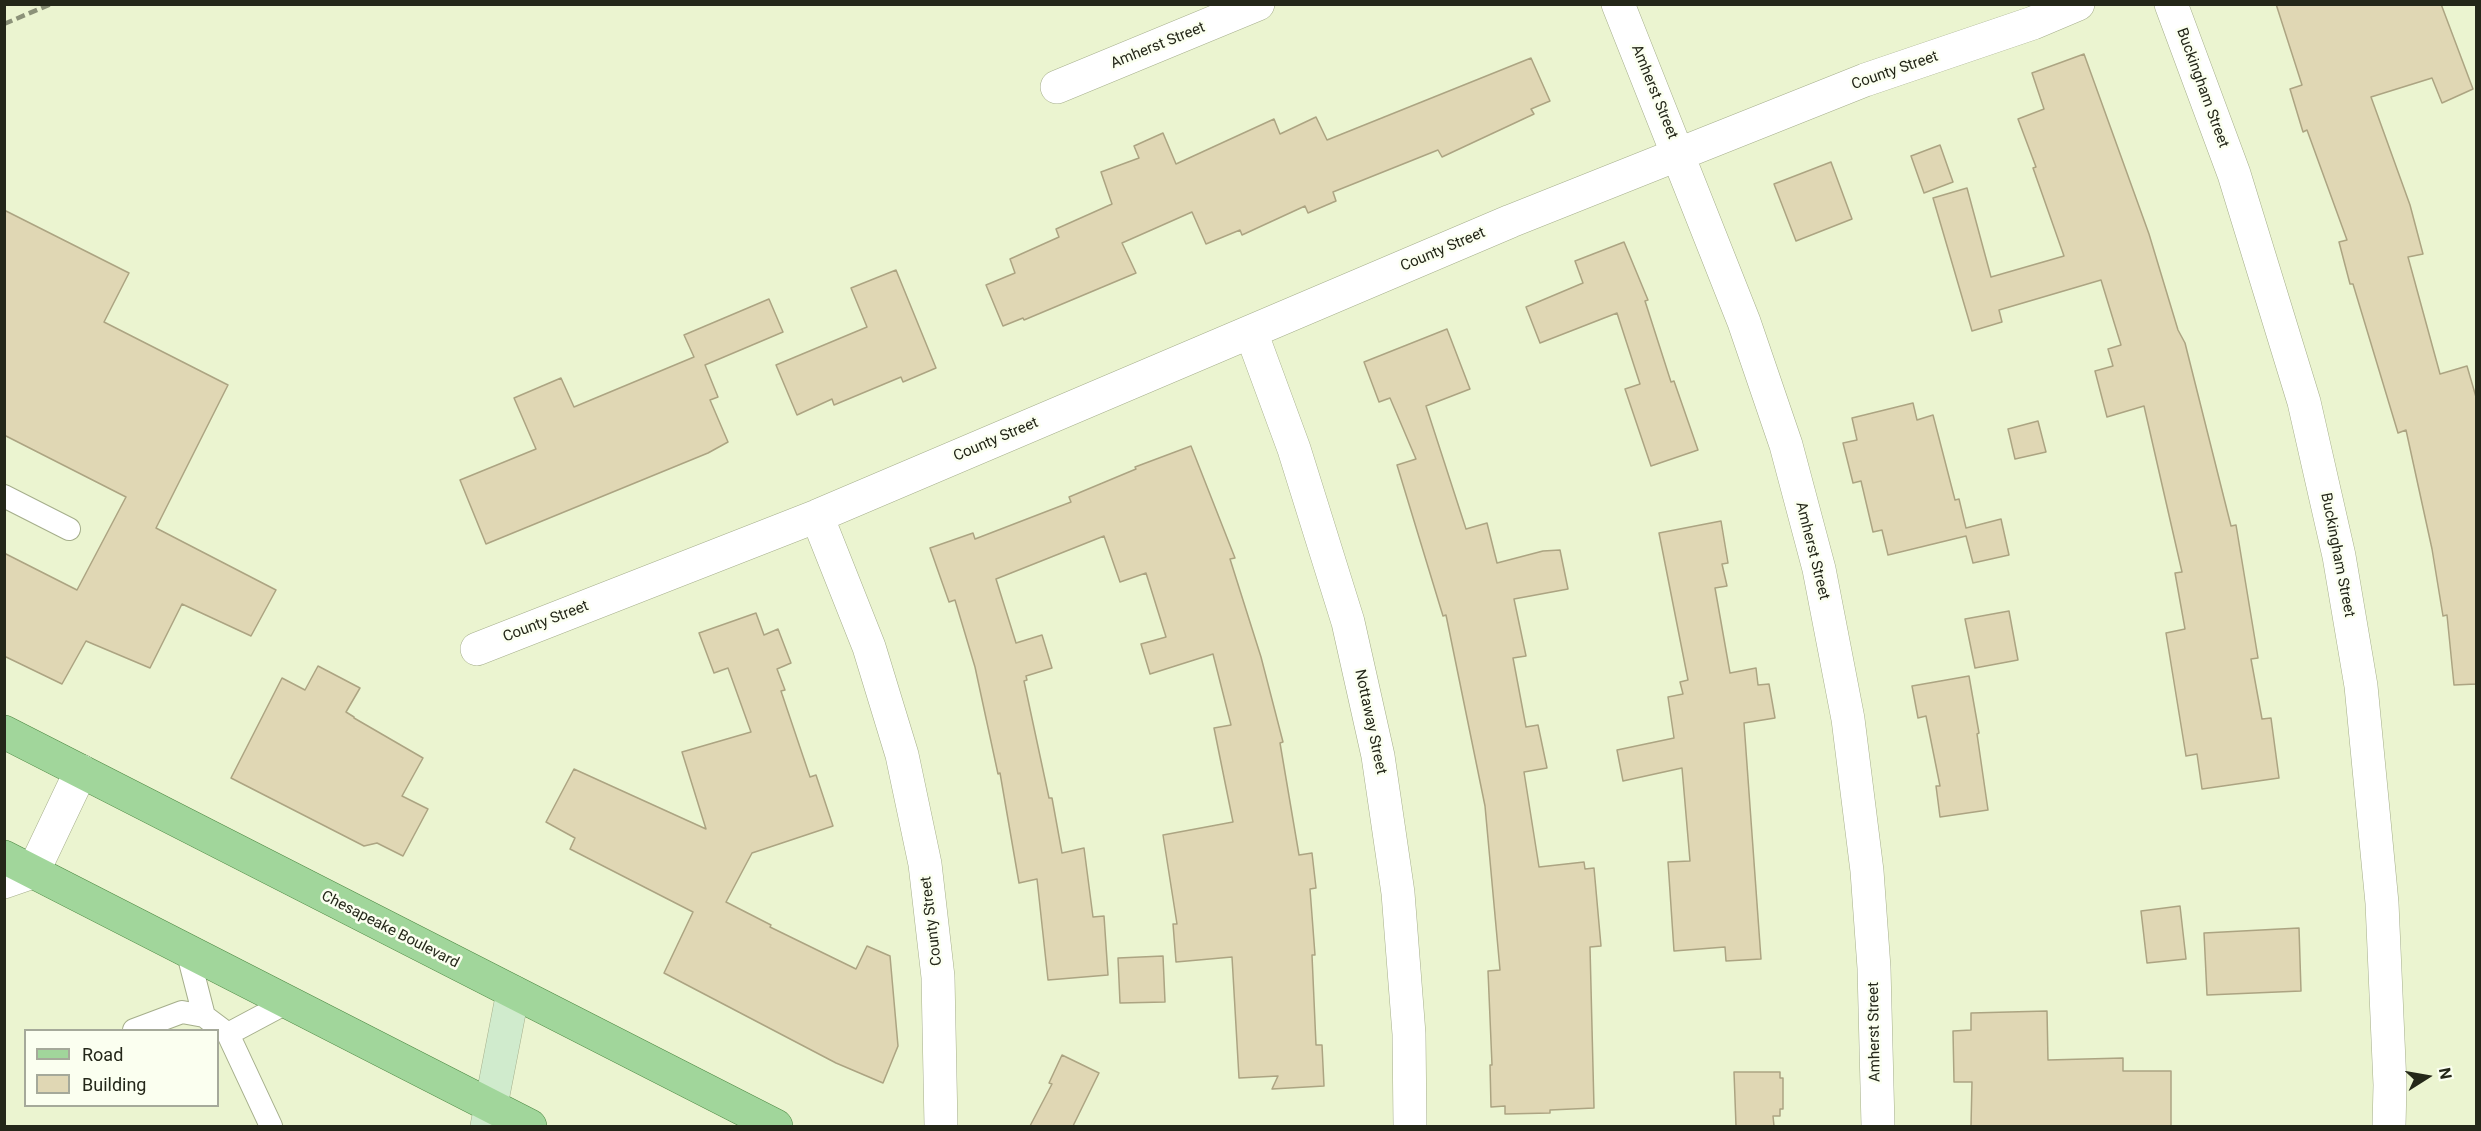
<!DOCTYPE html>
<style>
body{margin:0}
#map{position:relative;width:2481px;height:1131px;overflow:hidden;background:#ebf4d0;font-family:Roboto,sans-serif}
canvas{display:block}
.frame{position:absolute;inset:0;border:6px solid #242719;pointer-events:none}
.legend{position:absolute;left:24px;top:1029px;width:195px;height:78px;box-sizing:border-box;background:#fbfff0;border:2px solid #a5a99a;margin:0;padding:8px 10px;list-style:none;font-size:18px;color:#242719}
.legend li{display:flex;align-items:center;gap:12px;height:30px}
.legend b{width:30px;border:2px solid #a5a99a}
.north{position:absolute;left:2397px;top:1047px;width:60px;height:60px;-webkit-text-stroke:4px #fbfff0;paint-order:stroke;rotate:79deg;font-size:16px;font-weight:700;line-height:24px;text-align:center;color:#242719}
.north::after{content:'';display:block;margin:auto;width:21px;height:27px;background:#242719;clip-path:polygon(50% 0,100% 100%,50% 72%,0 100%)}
</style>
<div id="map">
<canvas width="2481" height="1131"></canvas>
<div class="frame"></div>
<ul class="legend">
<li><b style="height:8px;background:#a1d69b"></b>Road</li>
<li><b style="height:16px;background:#e0d7b4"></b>Building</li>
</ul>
<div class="north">N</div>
</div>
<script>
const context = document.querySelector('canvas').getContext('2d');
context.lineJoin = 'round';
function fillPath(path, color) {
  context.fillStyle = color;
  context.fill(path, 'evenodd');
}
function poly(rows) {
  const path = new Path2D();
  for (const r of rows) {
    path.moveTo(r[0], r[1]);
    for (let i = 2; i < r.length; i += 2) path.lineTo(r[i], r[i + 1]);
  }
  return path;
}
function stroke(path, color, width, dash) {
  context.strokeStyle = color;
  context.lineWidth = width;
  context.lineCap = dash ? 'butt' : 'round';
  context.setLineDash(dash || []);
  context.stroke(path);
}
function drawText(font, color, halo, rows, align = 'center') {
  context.font = font + ' Roboto,sans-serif';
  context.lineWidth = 5;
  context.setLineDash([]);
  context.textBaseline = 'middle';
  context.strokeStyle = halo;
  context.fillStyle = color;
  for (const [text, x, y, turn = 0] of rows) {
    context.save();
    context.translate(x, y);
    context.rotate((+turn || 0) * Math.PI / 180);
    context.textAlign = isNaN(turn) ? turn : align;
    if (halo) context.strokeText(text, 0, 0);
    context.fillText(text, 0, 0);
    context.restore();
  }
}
const building = poly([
 [2276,4,2441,4,2473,89,2442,103,2432,78,2371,97,2410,205,2423,254,2408,257,2440,374,2467,366,2476,397,2476,684,2454,685,2447,615,2443,616,2432,549,2406,430,2398,433,2353,284,2350,284,2339,242,2347,240,2307,130,2303,132,2290,89,2302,85,2276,4],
 [2084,54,2149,234,2178,330,2185,343,2231,526,2236,525,2258,658,2251,659,2262,719,2271,718,2279,778,2202,789,2197,754,2186,756,2166,633,2185,629,2175,573,2182,572,2144,406,2107,417,2095,371,2113,366,2108,349,2121,345,2101,280,1999,310,2002,322,1972,331,1933,198,1967,188,1991,277,2064,256,2033,168,2036,167,2018,119,2044,109,2032,73,2084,54],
 [1531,58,1550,101,1531,109,1534,114,1442,157,1438,150,1333,192,1336,201,1308,213,1305,206,1242,235,1240,230,1206,244,1192,212,1122,243,1136,273,1024,320,1023,318,1003,326,986,285,1015,273,1010,259,1059,237,1056,229,1112,204,1101,172,1139,158,1134,146,1163,133,1176,164,1274,119,1280,134,1316,117,1327,140,1531,58],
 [1940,145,1953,182,1924,193,1911,156,1940,145],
 [1831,162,1852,219,1796,241,1774,184,1831,162],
 [4,210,129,273,104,322,228,385,156,528,276,590,251,636,182,604,150,668,86,641,62,684,4,656,4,553,77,590,126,497,4,435,4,210],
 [1624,242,1648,300,1645,301,1671,382,1674,381,1698,450,1651,466,1625,389,1640,384,1617,313,1540,343,1526,307,1583,283,1575,261,1624,242],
 [896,270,936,368,903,382,901,377,834,405,832,399,797,415,776,365,867,327,851,288,896,270],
 [769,299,783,332,705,365,718,397,710,400,728,442,708,453,486,544,460,480,536,449,514,398,561,378,574,407,694,357,684,335,769,299],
 [1447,329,1470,389,1426,406,1466,529,1487,523,1497,563,1543,551,1560,550,1568,589,1514,599,1526,656,1513,658,1526,727,1538,725,1547,768,1524,772,1539,867,1584,862,1585,869,1594,868,1601,946,1590,947,1594,1108,1550,1110,1550,1113,1505,1114,1505,1106,1491,1107,1490,1065,1492,1065,1488,971,1500,970,1485,806,1446,615,1443,616,1397,465,1416,459,1390,398,1379,402,1364,362,1447,329],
 [1913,403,1917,420,1933,415,1955,500,1959,499,1966,528,2001,519,2009,555,1973,563,1966,536,1888,555,1882,530,1873,532,1861,481,1853,483,1843,443,1857,440,1852,418,1913,403],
 [2038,421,2046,452,2015,459,2008,429,2038,421],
 [1191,446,1235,558,1230,559,1261,657,1283,742,1280,743,1299,855,1312,853,1316,888,1310,889,1315,955,1312,955,1316,1045,1322,1045,1324,1086,1272,1089,1278,1076,1239,1078,1232,957,1176,962,1173,924,1177,924,1163,835,1233,822,1214,728,1231,725,1213,654,1150,674,1141,644,1166,637,1146,573,1120,582,1104,536,996,579,1016,643,1042,635,1052,668,1026,676,1027,680,1024,681,1049,798,1052,798,1062,853,1084,848,1093,917,1104,916,1108,975,1048,980,1037,879,1019,883,1000,773,998,774,975,667,955,600,949,602,930,548,973,533,975,539,1071,502,1069,497,1136,469,1135,467,1191,446],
 [1721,521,1728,563,1722,564,1727,586,1715,588,1730,673,1756,668,1758,685,1769,684,1775,718,1744,723,1761,959,1726,961,1725,947,1674,951,1668,862,1690,861,1682,768,1623,781,1617,750,1674,738,1668,697,1683,694,1680,682,1688,680,1659,533,1721,521],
 [2009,611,2018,660,1975,668,1965,619,2009,611],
 [756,613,764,635,778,629,791,663,777,669,785,690,781,691,810,777,816,775,833,826,752,853,726,902,771,925,770,927,856,969,867,946,890,956,898,1046,883,1083,836,1063,664,973,693,912,570,849,575,838,546,822,574,769,706,829,682,752,751,732,728,668,714,673,699,633,756,613],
 [318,666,360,688,346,712,354,717,354,718,423,758,402,796,428,809,403,856,377,843,364,846,231,778,282,678,305,690,318,666],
 [1969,676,1979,733,1977,734,1988,810,1940,817,1936,786,1940,786,1926,716,1918,718,1912,686,1969,676],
 [2180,906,2186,959,2147,963,2141,911,2180,906],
 [2299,928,2301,991,2207,995,2204,933,2299,928],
 [1163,956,1165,1002,1120,1003,1118,958,1163,956],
 [2047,1011,2048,1060,2123,1058,2123,1071,2171,1071,2171,1126,1971,1126,1972,1082,1954,1082,1953,1031,1971,1030,1971,1013,2047,1011],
 [1062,1055,1099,1073,1073,1126,1030,1126,1052,1084,1049,1083,1062,1055],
 [1734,1072,1780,1072,1780,1078,1783,1078,1783,1109,1780,1109,1780,1116,1773,1116,1774,1126,1736,1126,1734,1072]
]);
fillPath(building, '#e0d7b4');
stroke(building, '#aca482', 1.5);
const lane = poly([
 [4,496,69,529],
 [187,950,204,1016],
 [134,1030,182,1012,204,1016,228,1034,271,1126],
 [228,1034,288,1002]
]);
const street = poly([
 [1618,4,1744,322,1786,445,1819,569,1848,719,1867,871,1874,968,1878,1126],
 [2171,4,2234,174,2304,402,2339,556,2361,686,2382,903,2390,1085,2389,1126],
 [1057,87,1258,4],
 [1251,332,1294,449,1348,622,1378,756,1398,893,1409,1034,1410,1126],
 [817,516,869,647,902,755,925,864,938,977,941,1126],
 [477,649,817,516,1511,221,1865,80,2033,23,2078,4],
 [4,882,33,872,81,771]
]);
const secondary = poly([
 [487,1126,513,992]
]);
const primary = poly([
 [4,732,776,1126],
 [4,857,530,1126]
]);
stroke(lane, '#a5ae8b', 24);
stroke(street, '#a5ae8b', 34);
stroke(secondary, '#a5ae8b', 34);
stroke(primary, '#4d8742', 34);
stroke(lane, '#fff', 22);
stroke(street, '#fff', 33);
stroke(secondary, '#d0ebcd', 33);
stroke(primary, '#a1d69b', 33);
stroke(poly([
 [4,24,51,4]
]), '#8c9279', 4.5, [9, 4.5]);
drawText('15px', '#242719', '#fbfff0', [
 ["Amherst Street",1158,46,-22],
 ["County Street",1895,71,-19],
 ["Buckingham Street",2202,88,70],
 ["Amherst Street",1654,92,68],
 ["County Street",1443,250,-23],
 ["County Street",996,440,-23],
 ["Amherst Street",1812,551,76],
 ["Buckingham Street",2337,555,79],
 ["County Street",546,622,-21],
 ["Nottaway Street",1370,722,78],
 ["County Street",932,921,-97],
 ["Chesapeake Boulevard",390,930,27],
 ["Amherst Street",1875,1032,-91]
]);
</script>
